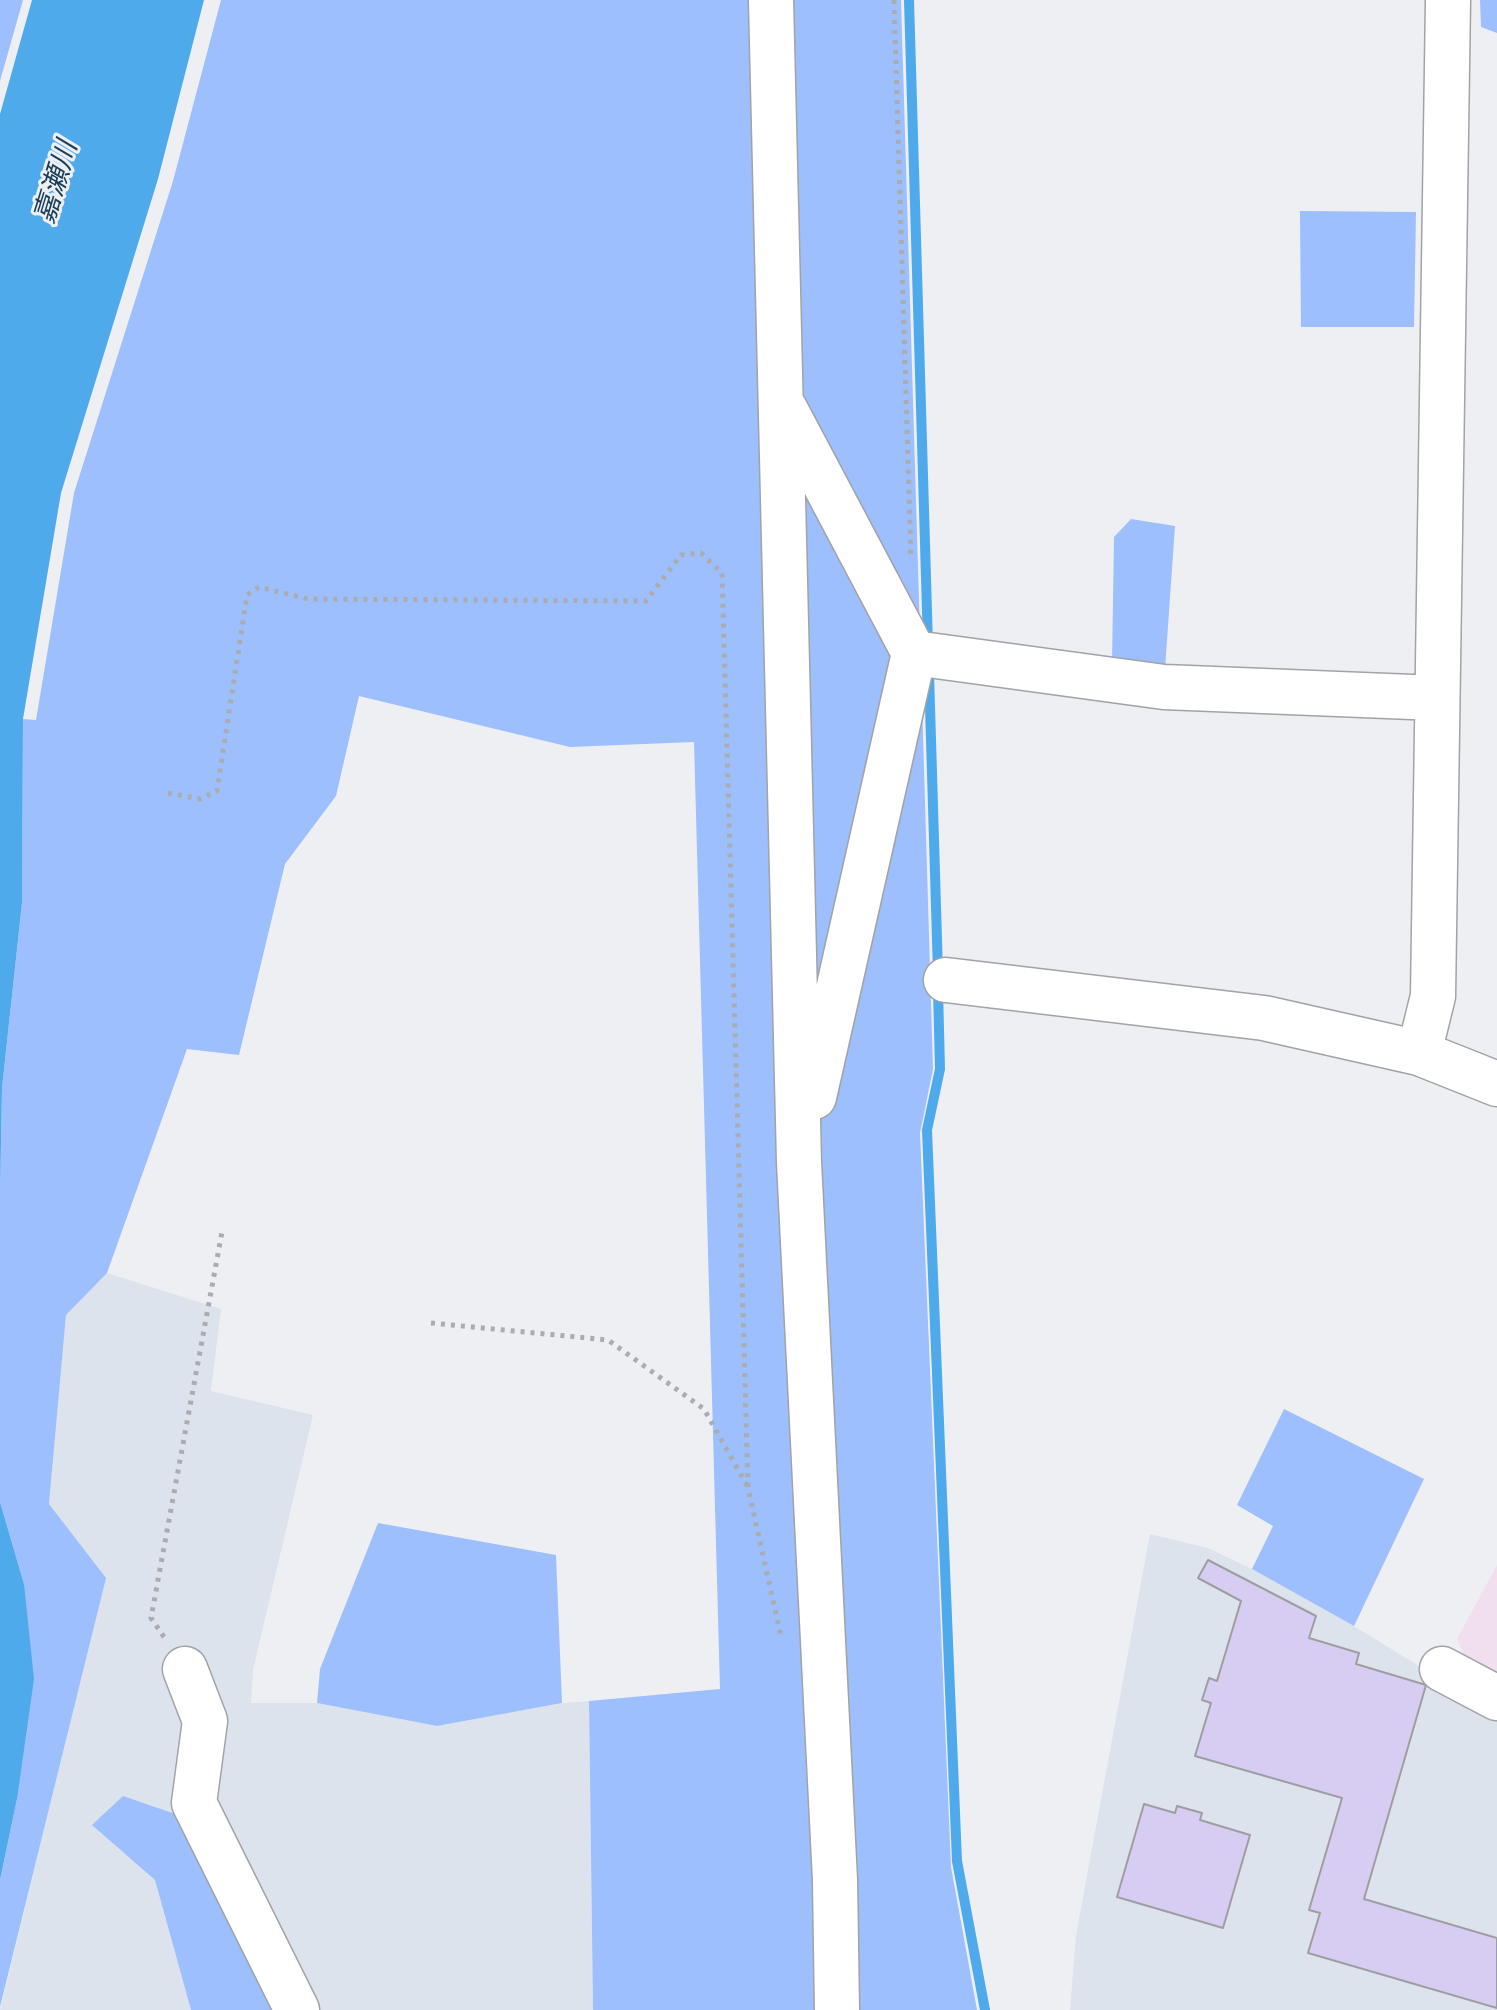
<!DOCTYPE html>
<meta charset="utf-8">
<style>
body{margin:0}
canvas{display:block;background:#edeff3}
</style>
<canvas width="1497" height="2010"></canvas>
<script>
const context = document.querySelector('canvas').getContext('2d');
context.lineJoin = 'round';
function fillPath(path, color) {
  context.fillStyle = color;
  context.fill(path, 'evenodd');
}
function poly(rows) {
  const path = new Path2D();
  for (const r of rows) {
    path.moveTo(r[0], r[1]);
    for (let i = 2; i < r.length; i += 2) path.lineTo(r[i], r[i + 1]);
  }
  return path;
}
function stroke(path, color, width, dash) {
  context.strokeStyle = color;
  context.lineWidth = width;
  context.lineCap = dash ? 'butt' : 'round';
  context.setLineDash(dash || []);
  context.stroke(path);
}
function drawText(font, color, halo, rows, align = 'center') {
  context.font = font + ' "Golos Text","Noto Sans JP",sans-serif';
  context.lineWidth = 6;
  context.setLineDash([]);
  context.textBaseline = 'middle';
  context.strokeStyle = halo;
  context.fillStyle = color;
  for (const [text, x, y, turn = 0] of rows) {
    context.save();
    context.translate(x, y);
    context.rotate((+turn || 0) * Math.PI / 180);
    context.textAlign = isNaN(turn) ? turn : align;
    if (halo) context.strokeText(text, 0, 0);
    context.fillText(text, 0, 0);
    context.restore();
  }
}
fillPath(poly([
 [1497,1565,1497,1688,1473,1676,1457,1639]
]), '#f1dff0');
fillPath(poly([
 [107,1273,221,1309,211,1391,313,1415,253,1670,251,1703,317,1703,437,1726,562,1703,589,1701,593,2010,278,2010,184,1818,93,1825,155,1880,191,2010,0,2010,105,1578,49,1504,66,1315],
 [1150,1534,1208,1548,1252,1569,1354,1626,1497,1714,1497,2010,1070,2010,1076,1935]
]), '#dde3ed');
fillPath(poly([
 [0,0,23,0,0,81],
 [221,0,901,0,933,1069,920,1133,951,1867,977,2010,593,2010,589,1701,720,1689,694,742,570,747,359,696,336,796,285,864,239,1055,187,1049,107,1273,66,1315,49,1504,106,1578,0,2007,0,1880,17,1799,24,1584,0,1502,0,1200,2,1088,22,903,23,719,36,720,74,493,173,181],
 [1480,0,1497,0,1497,33,1481,27],
 [1300,211,1416,212,1414,327,1301,327],
 [1131,519,1175,526,1165,669,1112,663,1114,537],
 [1284,1409,1424,1479,1354,1626,1252,1569,1273,1526,1237,1505],
 [378,1523,556,1555,562,1703,437,1726,317,1703,320,1669],
 [123,1796,184,1817,278,2010,191,2010,155,1880,92,1825]
]), '#9dbffd');
fillPath(poly([
 [32,0,204,0,158,179,61,493,23,719,22,903,2,1088,0,1199,0,114],
 [0,1502,24,1584,34,1679,17,1799,0,1880]
]), '#4faaeb');
stroke(poly([
 [909,0,928,645],
 [929,673,938,973],
 [938,989,940,1069,927,1130,957,1861,985,2010]
]), '#4faaeb', 10);
const building = poly([
 [1208,1560,1316,1616,1309,1638,1359,1653,1356,1664,1426,1685,1364,1899,1497,1938,1497,2008,1308,1953,1320,1913,1309,1910,1342,1798,1195,1756,1211,1703,1202,1700,1209,1678,1217,1681,1241,1601,1198,1578,1208,1560],
 [1144,1804,1175,1813,1177,1806,1202,1813,1200,1820,1250,1835,1223,1928,1117,1897,1144,1804]
]);
fillPath(building, '#d7cdf2');
stroke(building, '#9e9ea1', 2);
const minor = poly([
 [771,0,799,1162,835,1880,837,2010],
 [785,409,914,653,814,1097],
 [914,653,1164,687,1437,698],
 [946,980,1264,1018,1419,1053,1497,1084],
 [1419,1053,1433,996,1448,0],
 [185,1669,205,1721,194,1803,297,2010],
 [1442,1669,1497,1698]
]);
stroke(minor, '#a1a3a6', 47);
stroke(poly([
 [894,0,911,560],
 [168,793,200,799,217,791,247,595,259,587,308,599,646,601,681,555,701,553,722,573,748,1488,781,1636],
 [431,1323,608,1340,704,1409,748,1487],
 [164,1637,151,1618,222,1232]
]), '#abacaf', 5, [4, 6]);
stroke(minor, '#fff', 44);
drawText('italic 28px', '#193f5a', '#edeff3', [
 ["嘉瀬川",56,182,-73]
]);
</script>
